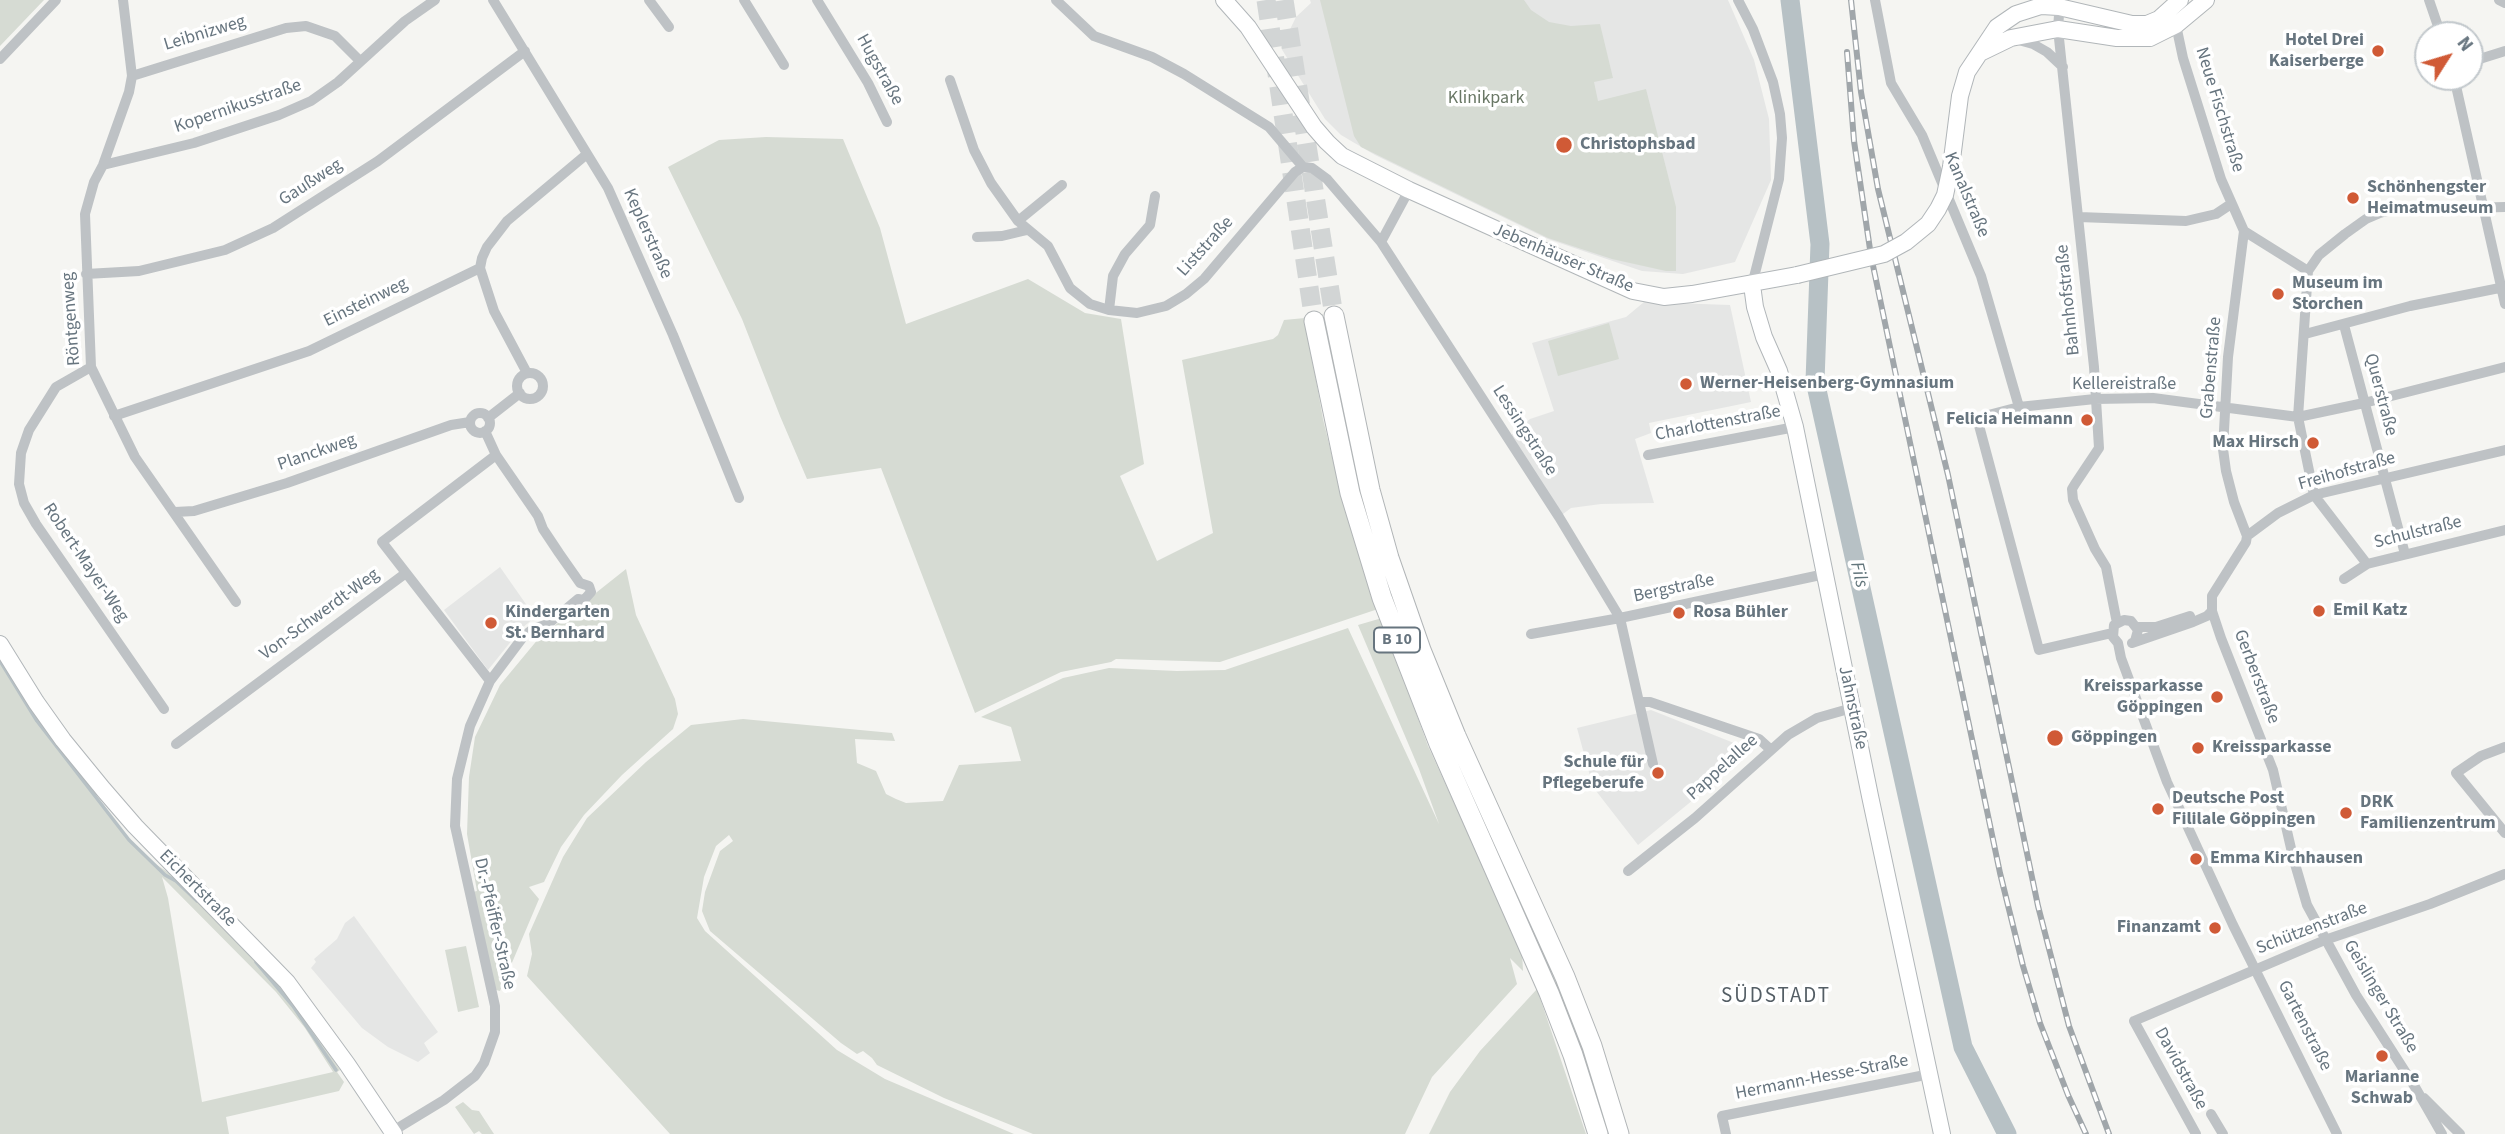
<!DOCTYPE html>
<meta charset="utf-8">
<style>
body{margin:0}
#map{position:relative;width:2505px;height:1134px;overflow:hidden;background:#f5f5f2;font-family:"Source Sans 3",sans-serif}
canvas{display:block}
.north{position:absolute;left:2414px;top:21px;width:70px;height:70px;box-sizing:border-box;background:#fff;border:2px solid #c2c8cc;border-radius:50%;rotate:53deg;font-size:19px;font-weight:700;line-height:28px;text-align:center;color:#67757f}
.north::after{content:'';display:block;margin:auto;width:24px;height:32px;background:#d05a36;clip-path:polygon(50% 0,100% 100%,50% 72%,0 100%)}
</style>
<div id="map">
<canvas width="2505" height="1134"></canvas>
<div class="north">N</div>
</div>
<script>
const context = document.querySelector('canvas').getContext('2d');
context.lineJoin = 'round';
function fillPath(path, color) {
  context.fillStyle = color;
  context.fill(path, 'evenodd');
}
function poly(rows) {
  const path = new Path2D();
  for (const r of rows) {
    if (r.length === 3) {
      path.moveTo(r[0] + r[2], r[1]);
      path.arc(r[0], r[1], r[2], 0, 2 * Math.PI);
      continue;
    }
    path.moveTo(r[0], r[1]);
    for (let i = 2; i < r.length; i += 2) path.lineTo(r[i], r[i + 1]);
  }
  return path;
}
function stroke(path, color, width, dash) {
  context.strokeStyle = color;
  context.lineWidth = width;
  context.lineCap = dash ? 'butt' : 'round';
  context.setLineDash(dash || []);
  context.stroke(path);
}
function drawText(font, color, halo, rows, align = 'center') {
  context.font = font + ' "Source Sans 3",sans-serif';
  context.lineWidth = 7;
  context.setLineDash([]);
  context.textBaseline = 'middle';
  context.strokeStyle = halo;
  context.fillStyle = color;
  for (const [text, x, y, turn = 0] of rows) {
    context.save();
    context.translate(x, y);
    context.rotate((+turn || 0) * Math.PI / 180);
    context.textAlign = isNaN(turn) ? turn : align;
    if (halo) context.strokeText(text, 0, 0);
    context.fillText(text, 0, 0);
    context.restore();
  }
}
fillPath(poly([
 [1310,0,1728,0,1754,60,1769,119,1771,180,1735,262,1683,274,1642,271,1548,239,1375,155,1341,135,1325,119,1281,48,1296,17,1311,3],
 [1644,302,1730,305,1751,402,1649,423,1651,433,1635,439,1654,503,1601,504,1571,508,1559,517,1508,438,1530,419,1554,411,1532,343,1626,317],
 [500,567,535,617,521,629,488,670,444,610],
 [1651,710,1744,747,1743,759,1638,845,1593,787,1577,728],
 [354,916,438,1032,424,1043,430,1053,418,1062,388,1047,362,1028,311,968,316,962,314,959,337,939,345,923]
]), '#e5e6e5');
fillPath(poly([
 [0,0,44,0,0,46],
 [1320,0,1524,0,1531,10,1549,22,1571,26,1600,24,1613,78,1594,82,1598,101,1646,89,1676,207,1676,271,1666,271,1612,259,1548,238,1361,147,1354,136],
 [766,137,843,139,880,228,906,324,1028,279,1085,313,1121,319,1144,464,1120,476,1157,561,1213,533,1182,360,1273,339,1278,335,1284,320,1305,318,1323,419,1343,502,1378,609,1220,662,1116,659,1111,662,1061,672,975,713,881,468,807,479,780,416,742,319,668,167,719,140],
 [1609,323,1619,359,1558,376,1548,341],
 [626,569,636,615,675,699,678,714,673,729,622,775,584,815,561,847,544,882,529,887,539,899,500,991,492,989,469,893,477,891,467,834,469,777,475,737,500,685,539,638],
 [1382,618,1428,746,1522,951,1523,971,1510,958,1517,984,1432,1077,1405,1134,1033,1134,944,1098,877,1065,872,1058,863,1051,857,1054,841,1043,710,931,702,911,705,892,720,851,733,841,729,835,716,846,704,877,697,918,705,931,837,1050,885,1079,1014,1134,670,1134,527,976,532,954,529,934,563,857,587,818,646,762,691,725,743,719,892,733,895,741,855,739,857,763,876,771,886,794,896,799,906,803,943,801,959,765,1021,761,1011,727,981,717,1063,678,1109,668,1177,671,1225,670,1348,628,1439,824,1419,769,1358,625],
 [0,656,98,793,96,796,119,828,151,861,169,873,175,874,253,953,298,1008,340,1070,337,1072,344,1082,339,1091,226,1117,229,1134,0,1134],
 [162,877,276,992,305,1028,333,1072,202,1102,168,898],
 [466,946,479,1007,458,1012,445,950],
 [1537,989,1586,1134,1429,1134,1450,1092,1480,1051],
 [463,1102,472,1110,479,1111,494,1134,482,1134,479,1131,474,1134,455,1107]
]), '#d6dbd3');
stroke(poly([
 [0,661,37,721,129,840,165,875,176,881,197,901],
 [256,962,293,1006,336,1070]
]), '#b7c1c5', 3.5);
stroke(poly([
 [1790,0,1820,244,1815,381,1963,1047,2007,1134]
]), '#b7c1c5', 19);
stroke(poly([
 [1266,0,1314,321],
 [1284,0,1334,316]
]), '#d2d5d5', 19, [19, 10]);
const secondary = poly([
 [1224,0,1248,27,1314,127,1327,142,1342,156,1409,190,1633,291,1664,297,1692,294,1797,275],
 [1980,53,2011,38,2058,29,2117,38,2150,38,2176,25,2206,0],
 [1951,167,1960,96,1967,72,1997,27,2016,14,2041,6,2059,7,2132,24,2147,24,2159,19,2180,0],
 [1752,285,1755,307,1764,337,1779,371,1795,427,1870,796,1942,1134],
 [0,644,36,702,63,740,103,789,135,826,287,982,347,1064,394,1134]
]);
const highway = poly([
 [1334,316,1370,490,1389,558,1421,650,1456,736,1565,977,1592,1046,1619,1134],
 [1314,321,1350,493,1382,598,1439,744,1549,993,1573,1055,1598,1134]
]);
stroke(secondary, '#b1b6b9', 18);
stroke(highway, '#b1b5b7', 21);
stroke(poly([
 [123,0,132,76,129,92,103,165,94,182,85,214,91,367,135,457,236,602],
 [493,0,608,188,673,335,739,498],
 [649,0,669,27],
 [744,0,784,65],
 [817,0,868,83,887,122],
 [1056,0,1094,36,1152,57,1184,74,1269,127,1303,167,1312,168,1327,179,1381,242,1559,517,1620,618,1653,764],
 [1738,0,1753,29,1773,82,1780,114,1782,138,1779,179,1752,285],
 [1875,0,1891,83,1922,135,1981,276,2019,407],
 [2429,0,2441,35],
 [2499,0,2505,3],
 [2060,1,2058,29,2094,367,2099,448,2075,484,2072,489,2073,500,2095,549,2106,567,2117,623],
 [2176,25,2183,58,2221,179,2244,231,2228,357,2223,449,2226,471,2234,502,2247,536],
 [2015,39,2033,44,2047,52,2063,67],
 [0,59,56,0],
 [2470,62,2505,51],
 [132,76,286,28,306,26,335,36,360,61],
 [2454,77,2505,304],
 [950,80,974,150,991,183,1018,221,1048,246,1070,288,1090,304,1109,310,1137,313,1166,306,1186,294,1204,279,1295,172,1303,167],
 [103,165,194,143,279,115,311,101,338,82,405,21,435,0],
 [2079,217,2186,221,2216,214,2231,204],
 [1018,221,1062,185],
 [2244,231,2308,271],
 [977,237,1002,236,1027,230],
 [1381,242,1409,190],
 [480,268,494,311,527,373],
 [2308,271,2298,417,2314,495,2367,564],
 [2308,271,2319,255,2345,234,2366,219,2380,213,2390,210,2505,207],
 [86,274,139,271,225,250,273,228,378,161,525,51],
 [1109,310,1113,276,1125,254,1150,225,1155,196],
 [2344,325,2405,554],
 [2305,334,2410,306,2505,287],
 [91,367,56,387,29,430,21,453,19,484,24,503,36,524,164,709],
 [530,386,13],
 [480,423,10],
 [114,416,309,351,480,268,482,258,487,247,507,221,587,154],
 [488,418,520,393],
 [1648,455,1795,427],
 [175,512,194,511,287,483,451,425,470,422],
 [2344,579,2367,564,2505,530],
 [2137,627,2156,627,2190,616],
 [2112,633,2039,650,1977,418,2019,407,2095,399,2153,398,2298,417,2364,403,2505,367],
 [1531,634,1620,618,1825,574],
 [2135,641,2138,630,2131,621,2124,620,2114,625,2113,637,2118,643,2121,658,2167,782,2233,925,2337,1134],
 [2132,643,2193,622,2207,616,2212,611],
 [490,681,382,542,496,455],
 [1640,702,1650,702,1759,739,1770,749],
 [176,744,406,573],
 [2505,747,2481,756,2456,773,2505,833],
 [1628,871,1695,818,1788,735,1817,718,1852,708],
 [2424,1098,2460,1134],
 [2211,1114,2223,1134],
 [388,1134,444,1100,475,1076,484,1063,495,1032,495,1006,455,826,457,779,470,726,490,681,523,637,533,629,548,624,578,599,584,600,591,592,589,586,580,583,559,553,543,529,538,516,496,455,485,431],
 [1726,1134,1722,1116,1930,1074],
 [2196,1134,2134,1021,2325,940,2430,904,2505,874],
 [2442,1134,2415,1087,2356,995,2307,905,2293,857,2273,770,2221,638,2212,611,2212,596,2246,542,2247,536,2278,513,2314,495,2505,450]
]), '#bec2c5', 10);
stroke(secondary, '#fff', 16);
stroke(highway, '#fff', 19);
const rail = poly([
 [1851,0,1861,92,1878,189,1948,475,2038,906,2069,1026,2109,1134],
 [1847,52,1854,141,1871,256,2000,873,2023,966,2040,1023,2068,1095,2086,1134]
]);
stroke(rail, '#a0a6aa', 6);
stroke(rail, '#fff', 3.5, [10]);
const secondaryBridge = poly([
 [1797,275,1884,254,1906,242,1928,224,1938,209,1945,195,1951,167]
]);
stroke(secondaryBridge, '#b1b6b9', 18, []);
stroke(secondaryBridge, '#fff', 16);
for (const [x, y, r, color] of [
 [2378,51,7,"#d05a36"],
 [1564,145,9,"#d05a36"],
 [2353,198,7,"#d05a36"],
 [2278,294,7,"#d05a36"],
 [1686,384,7,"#d05a36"],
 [2087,420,7,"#d05a36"],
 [2313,443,7,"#d05a36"],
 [2319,611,7,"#d05a36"],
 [1679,613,7,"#d05a36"],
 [491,623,7,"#d05a36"],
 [2217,697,7,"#d05a36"],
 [2055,738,9,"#d05a36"],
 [2198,748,7,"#d05a36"],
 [1658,773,7,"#d05a36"],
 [2158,809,7,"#d05a36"],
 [2346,813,7,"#d05a36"],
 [2196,859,7,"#d05a36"],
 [2215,928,7,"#d05a36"],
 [2382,1056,7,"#d05a36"]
]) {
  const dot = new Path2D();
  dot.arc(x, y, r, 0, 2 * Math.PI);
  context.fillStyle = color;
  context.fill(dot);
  stroke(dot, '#fff', 2.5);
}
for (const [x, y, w] of [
 [1397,640,46]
]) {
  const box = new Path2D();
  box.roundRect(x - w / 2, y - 12.5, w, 25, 5);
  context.fillStyle = '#fff';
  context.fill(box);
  stroke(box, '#67757f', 2);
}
drawText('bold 16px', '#67757f', null, [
 ["B 10",1397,640]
]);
drawText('18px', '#67757f', '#fff', [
 ["Leibnizweg",205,34,-17],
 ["Hugstraße",879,70,61],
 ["Kopernikusstraße",238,107,-19],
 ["Neue Fischstraße",2219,110,73],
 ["Gaußweg",311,183,-33],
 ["Kanalstraße",1966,195,67],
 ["Keplerstraße",647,234,66],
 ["Liststraße",1206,247,-48],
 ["Jebenhäuser Straße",1563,259,23],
 ["Bahnhofstraße",2069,300,-96],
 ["Einsteinweg",366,303,-26],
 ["Röntgenweg",72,319,-94],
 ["Grabenstraße",2212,368,-85],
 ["Kellereistraße",2124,385],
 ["Querstraße",2380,395,75],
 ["Charlottenstraße",1718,424,-11],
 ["Lessingstraße",1524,431,57],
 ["Planckweg",317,453,-19],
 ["Freihofstraße",2347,472,-16],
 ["Schulstraße",2418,533,-14],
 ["Robert-Mayer-Weg",85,563,56],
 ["Bergstraße",1674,589,-12],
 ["Von-Schwerdt-Weg",320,615,-36],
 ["Gerberstraße",2256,677,69],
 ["Jahnstraße",1852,708,78],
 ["Pappelallee",1723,768,-42],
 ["Eichertstraße",197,889,45],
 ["Dr.-Pfeiffer-Straße",494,924,77],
 ["Schützenstraße",2312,929,-21],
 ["Geislinger Straße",2380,997,59],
 ["Gartenstraße",2304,1026,63],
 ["Davidstraße",2180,1069,61],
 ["Hermann-Hesse-Straße",1822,1078,-11]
]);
drawText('bold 18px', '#67757f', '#fff', [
 ["Hotel Drei",2364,41,"right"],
 ["Kaiserberge",2364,62,"right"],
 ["Christophsbad",1580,145],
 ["Schönhengster",2367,188],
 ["Heimatmuseum",2367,209],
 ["Museum im",2292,284],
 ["Storchen",2292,305],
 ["Werner-Heisenberg-Gymnasium",1700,384],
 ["Felicia Heimann",2073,420,"right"],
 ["Max Hirsch",2299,443,"right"],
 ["Emil Katz",2333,611],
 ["Kindergarten",505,613],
 ["St. Bernhard",505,634],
 ["Rosa Bühler",1693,613],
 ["Kreissparkasse",2203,687,"right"],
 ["Göppingen",2203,708,"right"],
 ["Göppingen",2071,738],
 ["Kreissparkasse",2212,748],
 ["Schule für",1644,763,"right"],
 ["Pflegeberufe",1644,784,"right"],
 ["Deutsche Post",2172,799],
 ["Fililale Göppingen",2172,820],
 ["DRK",2360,803],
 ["Familienzentrum",2360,824],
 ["Emma Kirchhausen",2210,859],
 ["Finanzamt",2201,928,"right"],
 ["Marianne",2382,1078,"center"],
 ["Schwab",2382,1099,"center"]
], 'left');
drawText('18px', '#697765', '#fff', [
 ["Klinikpark",1486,99]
]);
drawText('italic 19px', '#63767c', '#fff', [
 ["Fils",1858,575,77]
]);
context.letterSpacing = '2px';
drawText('21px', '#545e65', '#fff', [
 ["SÜDSTADT",1776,997]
]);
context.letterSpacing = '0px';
</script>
